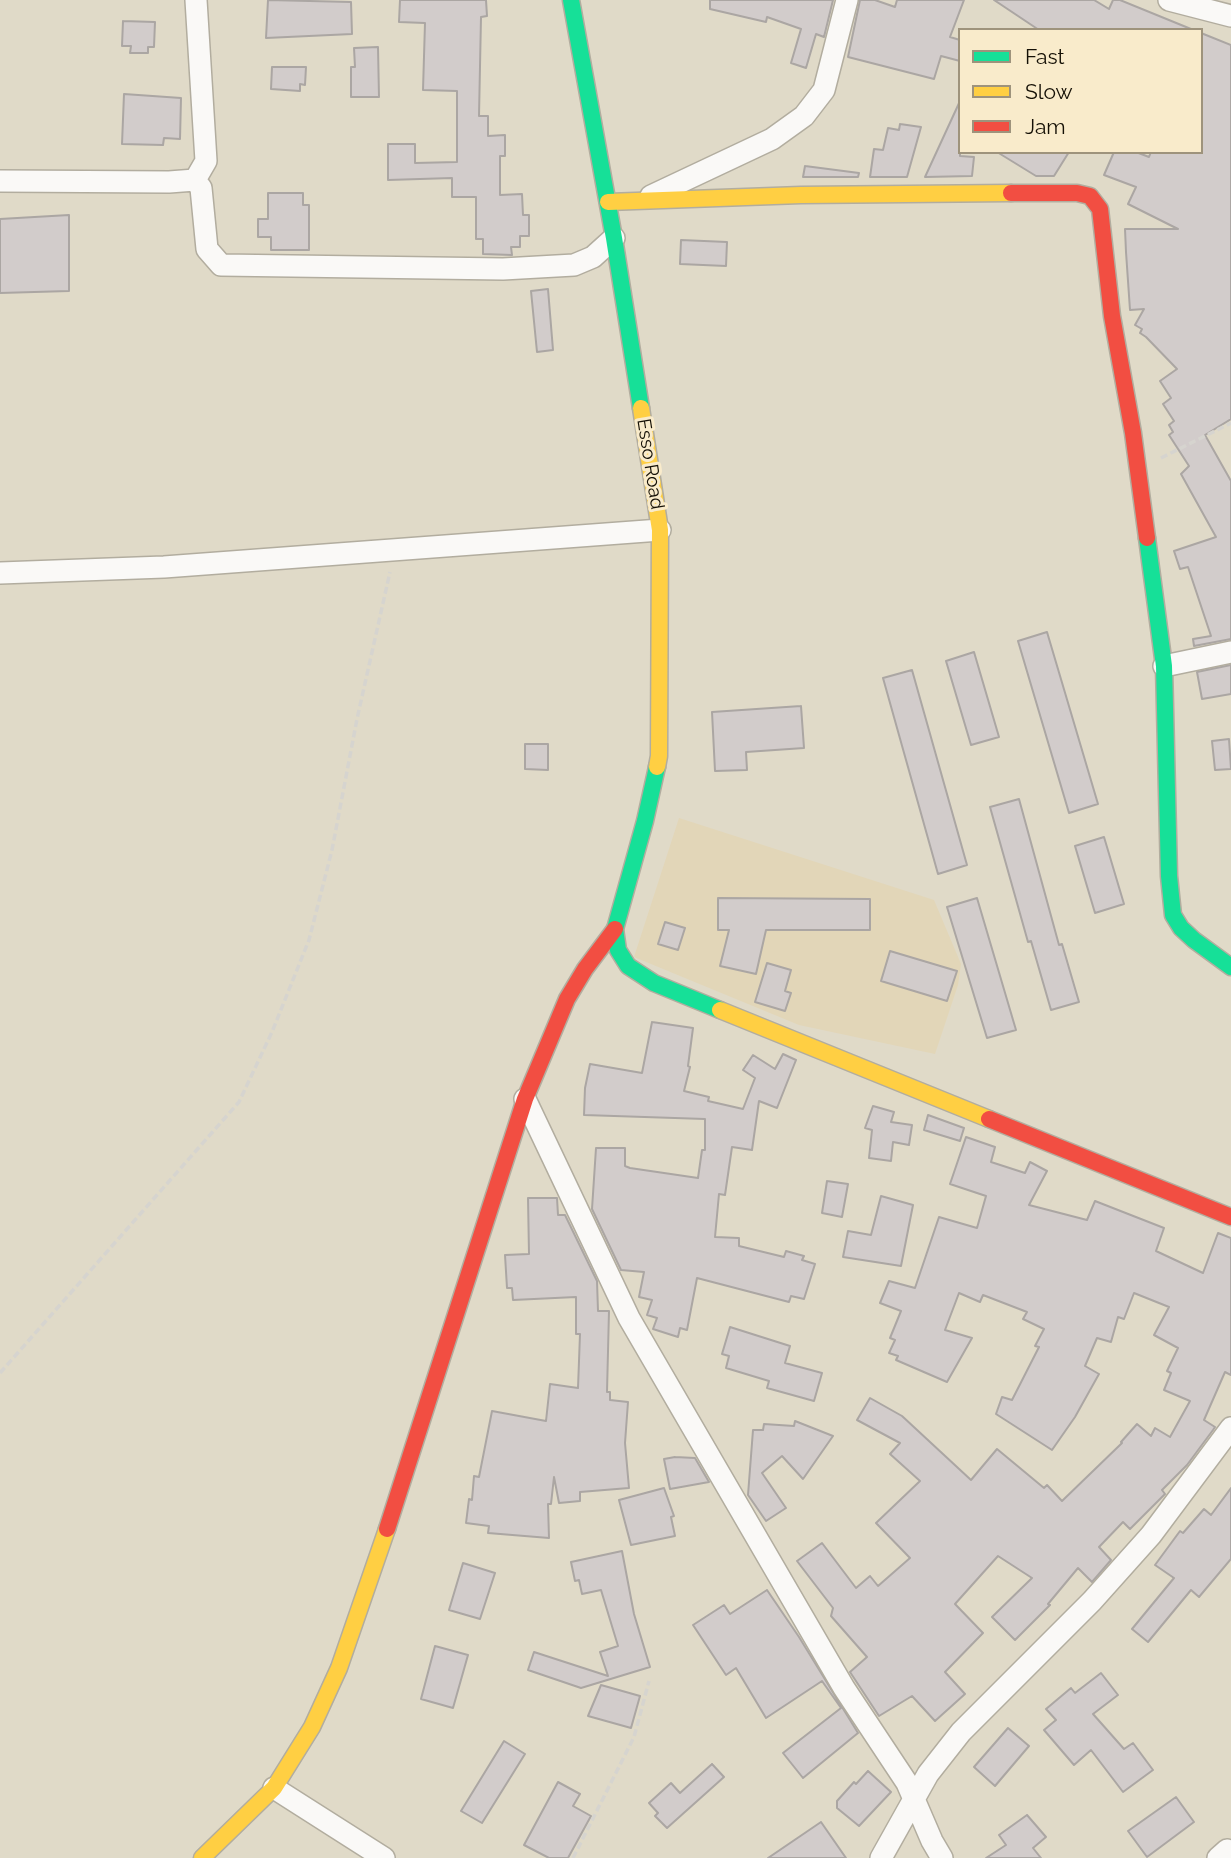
<!DOCTYPE html>
<style>
body{margin:0}
#map{position:relative;width:1231px;height:1858px;overflow:hidden;background:#e0dac8;font-family:Raleway,sans-serif}
canvas{display:block}
.legend{position:absolute;left:958px;top:28px;width:245px;height:126px;box-sizing:border-box;background:#f9ebcb;border:2px solid #9e937c;margin:0;padding:9px 12px;list-style:none;font-size:21px;color:#151006}
.legend li{display:flex;align-items:center;gap:14px;height:35px}
.legend b{width:35px;border:2px solid #9e937c}
</style>
<div id="map">
<canvas width="1231" height="1858"></canvas>
<ul class="legend">
<li><b style="height:9px;background:#16e098"></b>Fast</li>
<li><b style="height:9px;background:#ffcf43"></b>Slow</li>
<li><b style="height:9px;background:#f24e42"></b>Jam</li>
</ul>
</div>
<script>
const context = document.querySelector('canvas').getContext('2d');
context.lineJoin = 'round';
function fillPath(path, color) {
  context.fillStyle = color;
  context.fill(path, 'evenodd');
}
function poly(rows) {
  const path = new Path2D();
  for (const r of rows) {
    path.moveTo(r[0], r[1]);
    for (let i = 2; i < r.length; i += 2) path.lineTo(r[i], r[i + 1]);
  }
  return path;
}
function stroke(path, color, width, dash) {
  context.strokeStyle = color;
  context.lineWidth = width;
  context.lineCap = dash ? 'butt' : 'round';
  context.setLineDash(dash || []);
  context.stroke(path);
}
function drawText(font, color, halo, rows, align = 'center') {
  context.font = font + ' Raleway,sans-serif';
  context.lineWidth = 6;
  context.setLineDash([]);
  context.textBaseline = 'middle';
  context.strokeStyle = halo;
  context.fillStyle = color;
  for (const [text, x, y, turn = 0] of rows) {
    context.save();
    context.translate(x, y);
    context.rotate((+turn || 0) * Math.PI / 180);
    context.textAlign = isNaN(turn) ? turn : align;
    if (halo) context.strokeText(text, 0, 0);
    context.fillText(text, 0, 0);
    context.restore();
  }
}
fillPath(poly([
 [679,818,934,900,961,964,958,985,935,1054,799,1025,634,957]
]), '#e2d6b8');
const building = poly([
 [268,0,351,2,352,34,266,38,268,0],
 [400,0,486,0,487,16,481,17,479,116,488,116,488,136,505,135,505,156,500,156,500,195,522,194,523,215,529,215,529,236,520,236,520,247,511,247,512,255,483,254,483,239,476,239,476,197,452,197,452,178,388,180,388,144,415,144,415,163,457,162,457,91,423,90,425,23,399,22,400,0],
 [710,0,833,0,824,37,816,34,806,68,791,63,801,29,767,17,766,22,710,9,710,0],
 [860,0,875,0,895,7,897,0,964,0,950,37,960,40,960,61,941,56,934,79,848,57,860,0],
 [994,0,1094,0,1109,9,1113,0,1120,0,1191,29,1039,30,994,0],
 [123,21,155,22,154,47,148,47,148,53,130,53,131,46,122,46,123,21],
 [1201,33,1231,45,1231,419,1205,435,1231,481,1231,639,1194,646,1193,639,1211,636,1188,567,1180,569,1174,551,1216,537,1181,474,1189,466,1169,435,1173,432,1169,425,1174,421,1163,404,1171,398,1160,381,1177,369,1146,337,1140,333,1142,329,1135,325,1144,309,1130,310,1126,252,1125,229,1178,229,1128,204,1136,187,1104,175,1114,152,1136,152,1149,157,1151,152,1201,152,1201,33],
 [378,47,379,97,351,97,351,67,355,67,354,48,378,47],
 [272,67,306,67,305,85,300,84,300,91,271,89,272,67],
 [124,94,181,98,180,139,164,138,163,145,122,144,124,94],
 [960,101,960,156,974,157,972,176,925,177,960,101],
 [900,124,921,127,907,177,870,177,874,149,883,150,888,128,899,130,900,124],
 [997,152,1069,152,1054,176,1036,176,997,152],
 [805,166,859,173,858,177,803,177,805,166],
 [268,193,303,193,303,205,309,205,309,250,271,250,271,237,258,237,258,219,268,219,268,193],
 [69,215,69,291,0,293,0,219,69,215],
 [681,240,727,242,726,266,680,264,681,240],
 [548,289,553,350,537,352,531,291,548,289],
 [1047,632,1098,804,1069,813,1018,641,1047,632],
 [974,652,999,737,971,745,946,661,974,652],
 [1231,665,1231,694,1202,699,1197,672,1231,665],
 [912,670,967,865,938,874,883,678,912,670],
 [801,706,804,748,746,752,747,770,715,771,712,712,801,706],
 [1229,739,1231,769,1215,770,1212,741,1229,739],
 [525,744,548,744,548,770,525,769,525,744],
 [1019,799,1059,945,1062,944,1079,1002,1051,1010,1031,941,1028,942,990,807,1019,799],
 [1104,837,1124,904,1095,913,1075,846,1104,837],
 [718,898,870,899,870,930,766,930,756,974,720,966,729,930,718,930,718,898],
 [977,898,1016,1030,987,1038,947,907,977,898],
 [665,922,685,928,678,950,658,944,665,922],
 [890,951,957,971,947,1001,881,981,890,951],
 [767,963,791,970,785,991,791,993,785,1011,755,1002,767,963],
 [652,1022,693,1028,688,1066,690,1067,684,1091,709,1097,708,1101,743,1109,755,1078,743,1070,753,1055,775,1069,783,1054,796,1060,777,1108,759,1101,752,1150,732,1147,725,1195,719,1194,715,1237,739,1238,739,1246,784,1257,786,1251,804,1256,802,1260,815,1264,804,1299,791,1296,789,1302,697,1278,687,1330,680,1328,678,1337,653,1329,657,1318,647,1315,652,1300,639,1297,644,1272,621,1270,592,1209,596,1148,625,1148,625,1166,630,1168,698,1178,702,1150,705,1150,705,1119,584,1115,585,1088,590,1064,642,1073,652,1022],
 [873,1106,894,1112,891,1122,912,1125,909,1145,893,1142,891,1161,869,1158,872,1130,865,1128,873,1106],
 [928,1115,964,1128,960,1141,924,1130,928,1115],
 [966,1137,995,1147,991,1162,1025,1173,1030,1162,1047,1171,1029,1205,1087,1220,1095,1201,1164,1228,1156,1251,1203,1273,1218,1233,1231,1238,1231,1375,1225,1372,1204,1420,1215,1427,1213,1430,1187,1465,1162,1490,1165,1494,1130,1529,1123,1522,1099,1547,1111,1560,1092,1582,1078,1568,1048,1604,1050,1605,1015,1640,992,1617,1032,1578,998,1556,955,1604,983,1633,945,1672,965,1694,935,1721,912,1696,879,1716,850,1672,867,1657,831,1616,833,1608,797,1561,822,1543,856,1588,870,1576,878,1586,910,1558,876,1523,920,1481,890,1454,900,1443,857,1420,870,1398,902,1416,971,1480,997,1449,1044,1488,1047,1485,1062,1501,1122,1443,1121,1442,1137,1424,1151,1436,1155,1428,1170,1437,1190,1401,1164,1390,1171,1373,1167,1371,1178,1348,1154,1335,1169,1307,1134,1293,1124,1319,1118,1317,1111,1342,1097,1338,1085,1366,1099,1374,1075,1417,1052,1450,996,1414,1002,1397,1012,1400,1039,1347,1035,1346,1044,1329,1023,1319,1027,1312,983,1295,980,1302,959,1293,945,1330,972,1338,947,1382,896,1360,898,1356,889,1353,895,1340,890,1338,901,1311,880,1303,889,1281,915,1288,939,1217,977,1228,986,1196,950,1184,966,1137],
 [827,1181,848,1184,842,1217,822,1213,827,1181],
 [881,1196,913,1205,901,1266,843,1257,848,1231,871,1235,881,1196],
 [528,1198,557,1198,558,1215,565,1215,597,1281,598,1311,609,1311,607,1392,610,1392,610,1400,628,1402,625,1443,629,1488,580,1492,580,1501,559,1503,554,1477,551,1504,548,1504,549,1538,488,1533,489,1526,466,1523,469,1499,472,1500,474,1476,479,1477,492,1411,546,1421,550,1384,578,1388,580,1334,576,1334,576,1297,513,1300,512,1288,507,1288,505,1255,529,1254,528,1198],
 [730,1327,790,1346,785,1363,822,1373,814,1401,767,1388,769,1381,726,1368,729,1356,722,1354,730,1327],
 [795,1421,833,1436,803,1479,782,1456,762,1473,786,1508,766,1521,748,1495,753,1430,763,1430,764,1424,794,1426,795,1421],
 [675,1457,695,1458,709,1482,670,1489,664,1459,675,1457],
 [664,1488,674,1516,671,1517,675,1536,631,1545,619,1500,664,1488],
 [1231,1488,1231,1559,1199,1597,1191,1590,1148,1642,1132,1629,1174,1578,1155,1565,1180,1531,1183,1533,1204,1509,1211,1515,1231,1488],
 [622,1551,634,1614,650,1667,581,1688,528,1670,534,1652,608,1676,600,1652,618,1646,601,1590,582,1594,579,1580,575,1581,571,1562,622,1551],
 [463,1563,495,1573,480,1619,449,1610,463,1563],
 [767,1590,799,1637,858,1733,803,1778,783,1753,841,1708,822,1681,766,1718,736,1668,726,1675,693,1625,724,1605,730,1614,767,1590],
 [435,1646,468,1655,453,1708,421,1699,435,1646],
 [1101,1673,1118,1695,1093,1714,1124,1749,1133,1743,1153,1770,1123,1792,1091,1750,1074,1765,1044,1730,1056,1720,1046,1709,1071,1688,1075,1693,1101,1673],
 [601,1685,640,1696,631,1728,588,1716,601,1685],
 [1008,1728,1029,1746,995,1786,974,1767,1008,1728],
 [504,1741,525,1754,482,1823,461,1811,504,1741],
 [712,1764,724,1777,667,1828,655,1816,658,1813,649,1803,671,1783,680,1793,712,1764],
 [868,1771,891,1792,859,1826,837,1808,837,1801,854,1782,856,1784,868,1771],
 [558,1782,580,1794,573,1806,591,1816,568,1858,549,1858,524,1845,558,1782],
 [1176,1797,1194,1822,1147,1857,1128,1831,1176,1797],
 [1027,1815,1046,1837,1033,1848,1041,1858,986,1858,1006,1845,999,1835,1027,1815],
 [821,1822,846,1858,768,1858,821,1822]
]);
fillPath(building, '#d2cccb');
stroke(building, '#aba6a3', 2);
const street = poly([
 [1169,0,1231,16],
 [195,180,201,188,207,249,221,265,503,269,574,265,593,257,614,238],
 [0,181,169,182,195,180,206,161,196,0],
 [651,196,772,139,804,116,824,90,847,0],
 [0,573,164,567,660,530],
 [1164,666,1231,652],
 [525,1099,629,1318,844,1688,907,1783,932,1841,942,1858],
 [274,1788,384,1858],
 [881,1858,928,1774,961,1732,1092,1601,1151,1535,1231,1428],
 [1218,1858,1227,1850]
]);
const fast = poly([
 [571,0,614,238,641,408],
 [1147,538,1164,666,1169,876,1173,915,1181,928,1194,940,1231,967],
 [657,767,645,821,615,929,618,950,628,966,654,983,720,1010]
]);
const slow = poly([
 [608,202,801,195,1011,193],
 [641,408,660,530,659,756,657,767],
 [720,1010,989,1119],
 [202,1858,274,1788,312,1727,339,1668,387,1529]
]);
const jam = poly([
 [1011,193,1077,193,1090,196,1100,209,1112,316,1133,433,1147,538],
 [989,1119,1231,1217],
 [387,1529,525,1099,567,999,585,969,615,929]
]);
stroke(street, '#b2ad9f', 24);
stroke(fast, '#b2ad9f', 19);
stroke(slow, '#b2ad9f', 19);
stroke(jam, '#b2ad9f', 19);
stroke(poly([
 [1161,458,1231,423],
 [0,1373,239,1102,272,1032,309,940,332,850,357,719,390,572],
 [573,1858,634,1737,649,1681]
]), '#d6d4cf', 3.5, [7, 3.5]);
stroke(street, '#faf9f7', 21);
stroke(fast, '#16e098', 16);
stroke(slow, '#ffcf43', 16);
stroke(jam, '#f24e42', 16);
drawText('19px', '#151006', '#f9ebcb', [
 ["Esso Road",650,464,81]
]);
</script>
